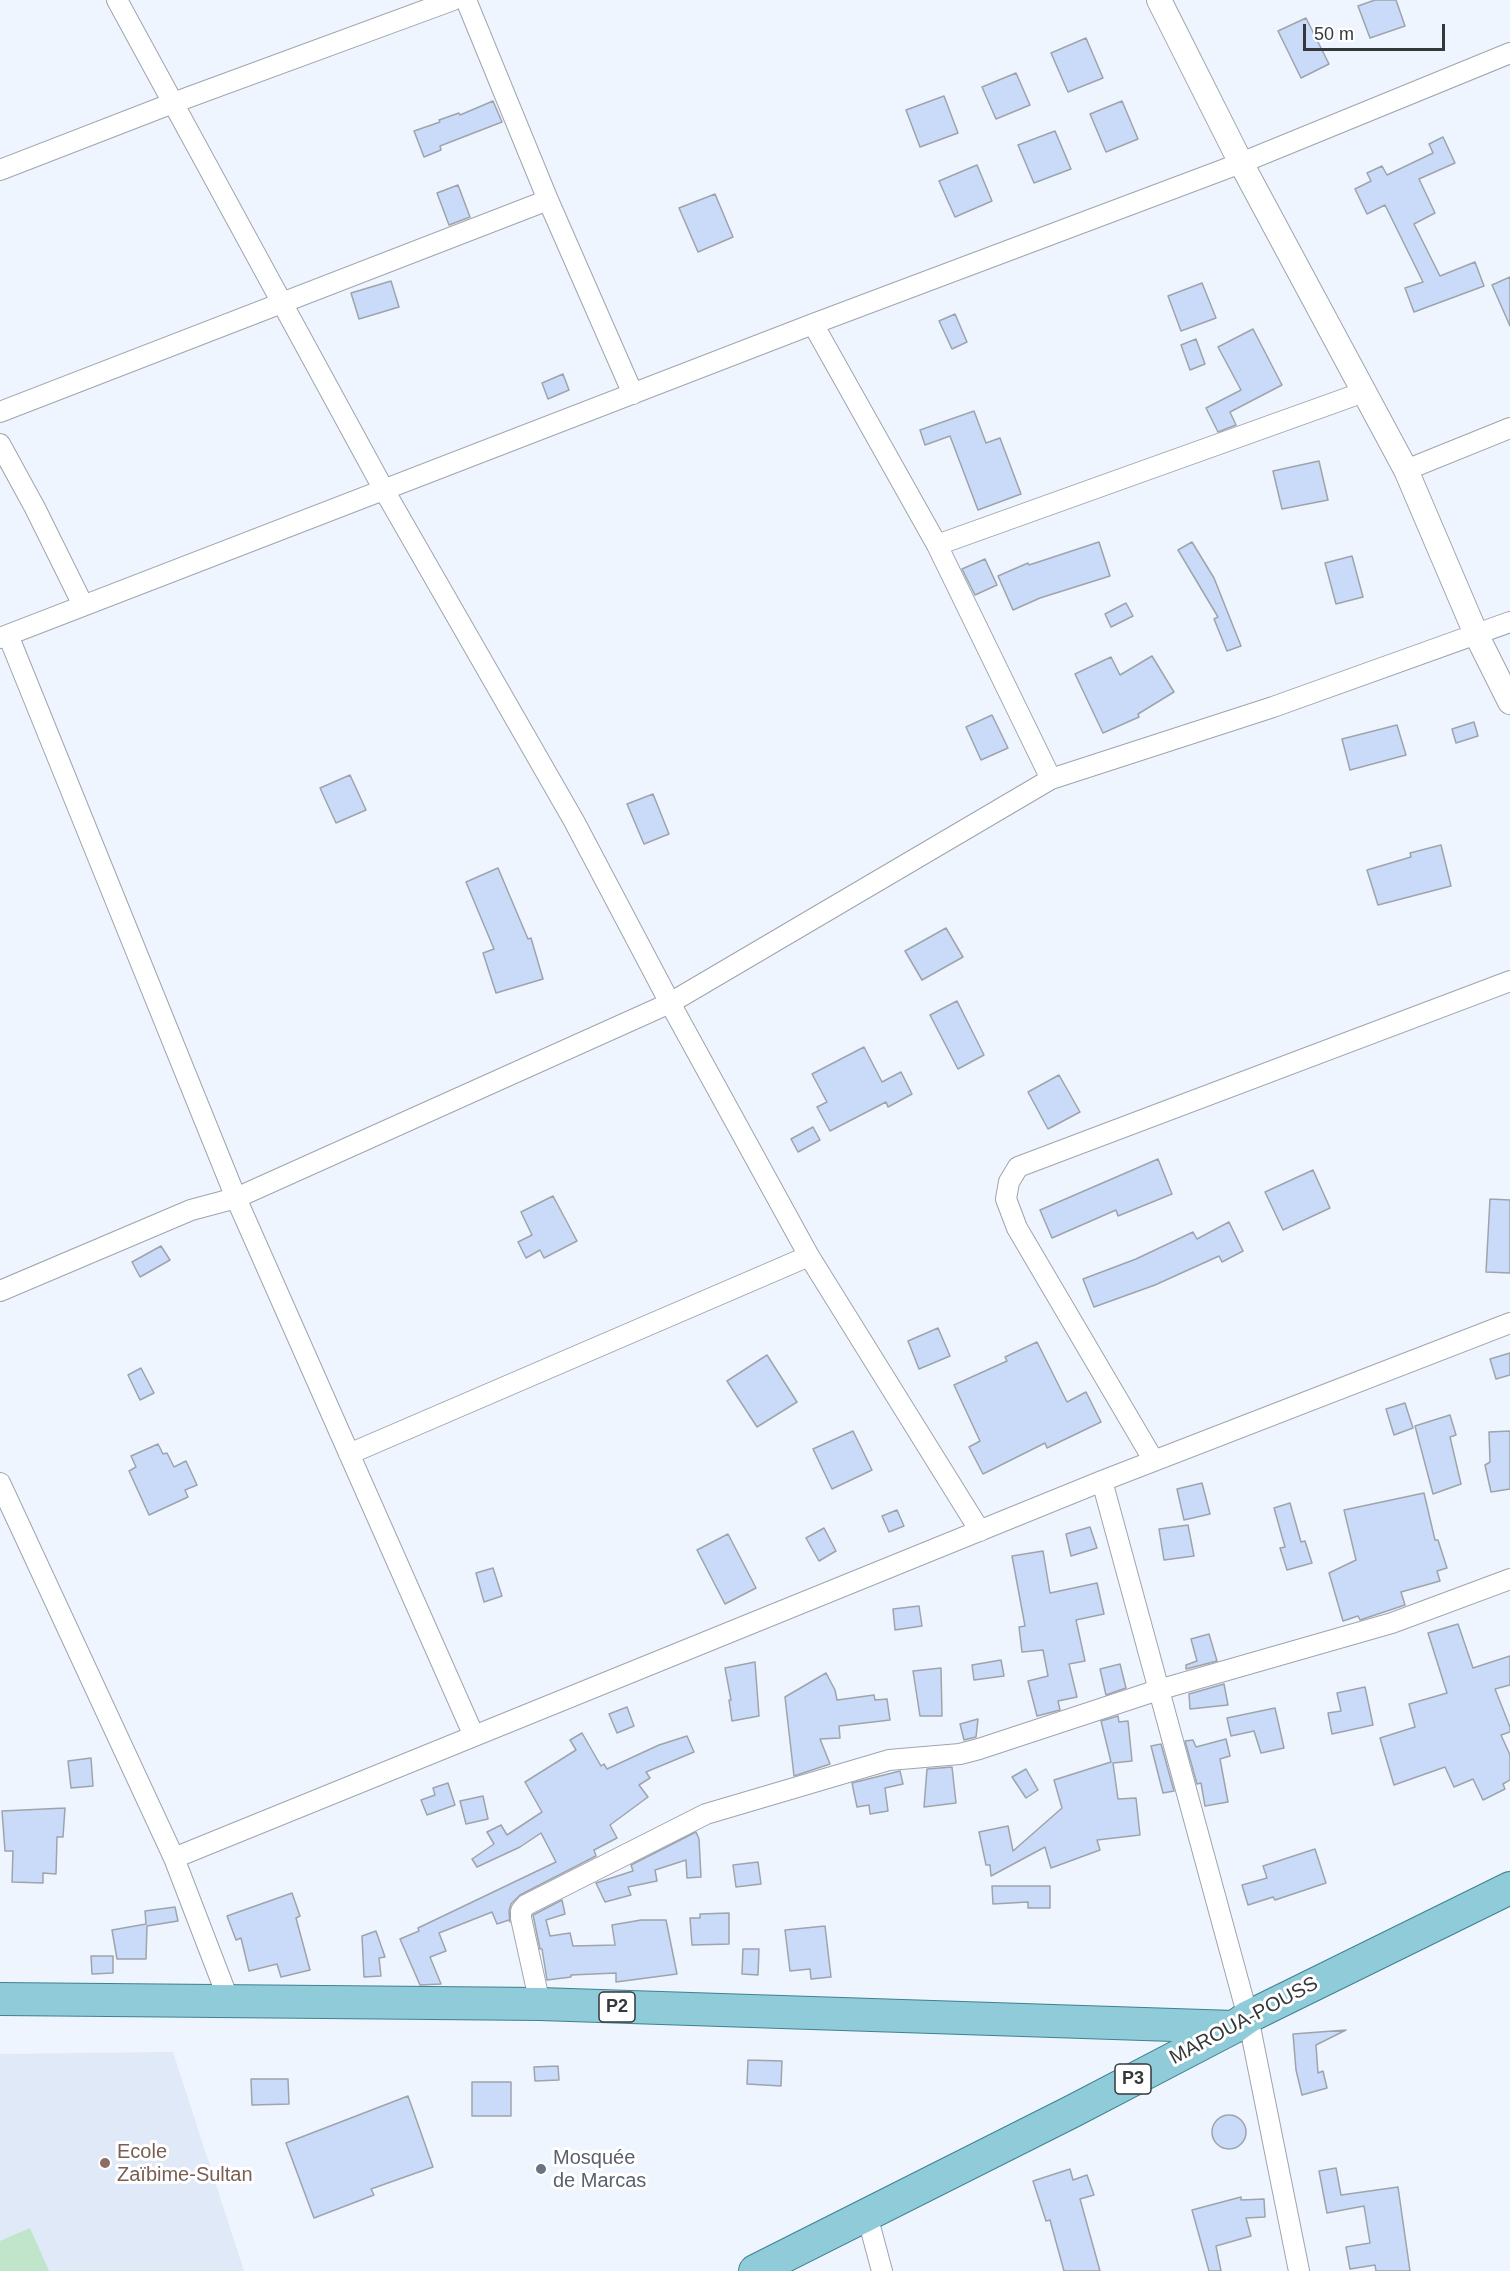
<!DOCTYPE html>
<meta charset="utf-8">
<style>
body{margin:0}
#map{position:relative;width:1510px;height:2271px;overflow:hidden;background:#eff5fe;font-family:Arial,sans-serif}
canvas{display:block}
.scale{position:absolute;left:1303px;top:24px;width:142px;height:27px;box-sizing:border-box;border:3px solid #35383b;border-top:0;padding-left:8px;font-size:18px;line-height:21px;white-space:nowrap;color:#35383b;-webkit-text-stroke:4px #fff;paint-order:stroke}
</style>
<div id="map">
<canvas width="1510" height="2271"></canvas>
<div class="scale">50 m</div>
</div>
<script>
const context = document.querySelector('canvas').getContext('2d');
context.lineJoin = 'round';
function fillPath(path, color) {
  context.fillStyle = color;
  context.fill(path, 'evenodd');
}
function poly(rows) {
  const path = new Path2D();
  for (const r of rows) {
    if (r.length === 3) {
      path.moveTo(r[0] + r[2], r[1]);
      path.arc(r[0], r[1], r[2], 0, 2 * Math.PI);
      continue;
    }
    path.moveTo(r[0], r[1]);
    for (let i = 2; i < r.length; i += 2) path.lineTo(r[i], r[i + 1]);
  }
  return path;
}
function stroke(path, color, width, dash) {
  context.strokeStyle = color;
  context.lineWidth = width;
  context.lineCap = dash ? 'butt' : 'round';
  context.setLineDash(dash || []);
  context.stroke(path);
}
function drawText(font, color, halo, rows, align = 'center') {
  context.font = font + ' Arial,sans-serif';
  context.lineWidth = 6;
  context.setLineDash([]);
  context.textBaseline = 'middle';
  context.strokeStyle = halo;
  context.fillStyle = color;
  for (const [text, x, y, turn = 0] of rows) {
    context.save();
    context.translate(x, y);
    context.rotate((+turn || 0) * Math.PI / 180);
    context.textAlign = isNaN(turn) ? turn : align;
    if (halo) context.strokeText(text, 0, 0);
    context.fillText(text, 0, 0);
    context.restore();
  }
}
fillPath(poly([
 [173,2052,244,2271,0,2271,0,2054]
]), '#dfe9f8');
fillPath(poly([
 [30,2228,49,2271,0,2271,0,2241]
]), '#c0e5cb');
const building = poly([
 [1375,0,1396,0,1405,26,1370,38,1358,6,1375,0],
 [1306,18,1329,64,1301,78,1278,31,1306,18],
 [1086,38,1103,78,1068,92,1051,53,1086,38],
 [1016,73,1030,105,996,119,982,87,1016,73],
 [944,96,958,133,920,147,906,110,944,96],
 [493,101,502,122,440,146,441,150,424,157,414,131,440,122,439,120,459,113,460,115,493,101],
 [1122,101,1138,139,1106,152,1090,114,1122,101],
 [1055,131,1071,169,1034,183,1018,145,1055,131],
 [1443,137,1455,163,1419,179,1435,213,1414,224,1440,276,1475,262,1484,286,1414,312,1405,288,1423,282,1385,205,1367,214,1355,189,1371,181,1367,173,1382,166,1387,175,1433,153,1429,144,1443,137],
 [977,165,992,201,955,217,939,181,977,165],
 [458,185,470,217,449,225,437,193,458,185],
 [715,194,733,237,698,252,679,208,715,194],
 [1510,277,1510,326,1492,285,1510,277],
 [391,281,399,307,359,319,351,293,391,281],
 [1202,283,1216,318,1181,331,1168,296,1202,283],
 [955,314,967,342,952,349,939,321,955,314],
 [1253,329,1282,385,1230,412,1236,425,1218,432,1206,408,1241,390,1218,347,1253,329],
 [1196,339,1205,364,1190,370,1181,345,1196,339],
 [563,374,569,390,548,399,542,383,563,374],
 [974,411,986,443,1000,438,1021,494,978,510,950,436,925,445,920,430,974,411],
 [1319,461,1328,500,1282,509,1273,471,1319,461],
 [1099,542,1110,576,1040,598,1013,610,998,576,1028,563,1029,565,1099,542],
 [1192,542,1214,578,1241,646,1227,651,1214,619,1218,617,1178,550,1192,542],
 [1352,556,1363,597,1336,604,1325,563,1352,556],
 [985,559,997,585,975,595,962,569,985,559],
 [1126,603,1133,616,1111,627,1105,614,1126,603],
 [1152,656,1174,692,1138,714,1139,717,1103,733,1075,674,1111,657,1120,675,1152,656],
 [992,715,1008,748,981,760,966,727,992,715],
 [1474,722,1478,736,1456,743,1452,729,1474,722],
 [1397,725,1406,755,1350,770,1342,739,1397,725],
 [350,775,366,810,336,823,320,788,350,775],
 [653,794,669,834,644,844,627,804,653,794],
 [1441,845,1451,886,1378,905,1367,870,1411,857,1410,853,1441,845],
 [498,868,528,939,531,938,543,979,496,993,483,953,494,949,466,882,498,868],
 [946,928,963,957,922,980,905,951,946,928],
 [957,1001,984,1055,958,1069,930,1015,957,1001],
 [864,1047,882,1082,901,1072,912,1094,888,1107,886,1102,830,1131,817,1107,827,1102,812,1074,864,1047],
 [1059,1075,1080,1112,1048,1129,1028,1092,1059,1075],
 [813,1127,820,1140,798,1152,791,1139,813,1127],
 [1158,1159,1172,1194,1118,1216,1116,1210,1052,1238,1040,1210,1158,1159],
 [1313,1170,1330,1208,1283,1230,1265,1192,1313,1170],
 [553,1196,577,1241,544,1258,540,1250,526,1258,518,1242,532,1235,521,1212,553,1196],
 [1490,1199,1510,1200,1510,1273,1486,1272,1490,1199],
 [1229,1222,1243,1251,1222,1262,1219,1256,1155,1285,1094,1307,1083,1279,1136,1259,1193,1232,1197,1239,1229,1222],
 [161,1246,170,1260,140,1277,132,1262,161,1246],
 [938,1328,950,1356,919,1369,908,1341,938,1328],
 [1037,1342,1067,1402,1086,1392,1101,1422,1047,1448,1045,1443,983,1474,969,1447,980,1441,954,1385,1007,1361,1005,1357,1037,1342],
 [1510,1353,1510,1375,1496,1379,1490,1359,1510,1353],
 [767,1355,797,1402,757,1427,727,1381,767,1355],
 [141,1368,154,1393,140,1400,128,1375,141,1368],
 [1405,1403,1413,1428,1394,1435,1386,1409,1405,1403],
 [1450,1415,1456,1435,1450,1437,1461,1484,1433,1494,1415,1426,1450,1415],
 [853,1431,872,1470,832,1489,813,1449,853,1431],
 [1510,1431,1510,1489,1491,1492,1485,1465,1490,1462,1489,1432,1510,1431],
 [158,1444,163,1454,167,1453,174,1467,186,1461,197,1485,185,1490,188,1497,149,1515,129,1471,136,1467,131,1456,158,1444],
 [1202,1483,1210,1514,1184,1520,1177,1489,1202,1483],
 [1424,1493,1435,1540,1438,1540,1447,1568,1437,1571,1440,1581,1401,1592,1405,1605,1360,1620,1358,1616,1343,1621,1329,1573,1356,1560,1344,1510,1424,1493],
 [1290,1503,1301,1542,1305,1541,1312,1563,1287,1570,1280,1548,1285,1547,1274,1508,1290,1503],
 [897,1510,904,1526,889,1532,882,1516,897,1510],
 [1188,1525,1194,1556,1164,1560,1159,1529,1188,1525],
 [1090,1527,1097,1548,1071,1556,1066,1534,1090,1527],
 [824,1528,836,1551,819,1561,806,1538,824,1528],
 [728,1534,756,1588,725,1604,697,1550,728,1534],
 [1043,1551,1050,1593,1097,1583,1104,1614,1076,1620,1085,1661,1069,1664,1077,1697,1058,1701,1060,1710,1037,1716,1028,1681,1048,1676,1043,1650,1022,1652,1019,1627,1025,1626,1012,1556,1043,1551],
 [493,1568,502,1596,484,1602,476,1573,493,1568],
 [919,1606,922,1626,895,1630,893,1609,919,1606],
 [1458,1624,1473,1668,1510,1656,1510,1685,1495,1689,1510,1727,1510,1732,1501,1735,1510,1755,1510,1780,1503,1784,1505,1789,1483,1800,1473,1779,1454,1787,1445,1767,1394,1785,1380,1738,1415,1727,1409,1704,1447,1693,1428,1633,1458,1624],
 [1209,1634,1217,1661,1186,1669,1186,1665,1197,1661,1191,1639,1209,1634],
 [1001,1660,1004,1676,974,1680,972,1665,1001,1660],
 [755,1662,759,1716,732,1721,729,1700,731,1700,725,1668,755,1662],
 [1120,1664,1126,1688,1106,1695,1100,1669,1120,1664],
 [941,1668,942,1716,920,1716,913,1671,941,1668],
 [826,1673,835,1690,837,1700,874,1695,875,1700,887,1699,890,1720,839,1726,840,1738,820,1739,830,1764,794,1776,785,1697,826,1673],
 [1224,1684,1228,1705,1190,1709,1189,1694,1224,1684],
 [1365,1687,1373,1725,1332,1734,1328,1713,1341,1711,1337,1693,1365,1687],
 [627,1707,634,1726,617,1733,609,1714,627,1707],
 [1275,1708,1284,1748,1261,1753,1254,1731,1231,1736,1227,1718,1275,1708],
 [1118,1716,1119,1722,1128,1721,1132,1761,1113,1763,1118,1799,1136,1798,1140,1835,1097,1840,1100,1850,1051,1868,1045,1847,991,1876,990,1865,986,1865,979,1832,1008,1826,1013,1851,1062,1808,1054,1780,1111,1762,1101,1721,1118,1716],
 [978,1719,976,1737,964,1740,960,1724,978,1719],
 [582,1733,601,1766,604,1764,607,1769,659,1745,687,1736,694,1752,646,1772,650,1778,639,1785,648,1797,610,1825,617,1838,594,1850,596,1856,520,1895,511,1904,509,1911,510,1922,509,1920,497,1924,492,1912,439,1933,446,1951,430,1957,441,1984,420,1985,400,1939,419,1931,418,1928,556,1862,541,1833,520,1847,477,1867,472,1859,494,1844,487,1832,501,1825,507,1835,542,1812,525,1782,576,1750,570,1740,582,1733],
 [1226,1739,1230,1756,1220,1759,1228,1802,1205,1806,1201,1783,1197,1784,1185,1741,1193,1740,1196,1747,1226,1739],
 [1161,1744,1174,1791,1163,1793,1151,1746,1161,1744],
 [91,1758,93,1786,71,1788,68,1761,91,1758],
 [952,1767,956,1803,924,1807,927,1769,952,1767],
 [1026,1769,1038,1790,1026,1798,1012,1777,1026,1769],
 [900,1771,903,1784,885,1788,888,1811,870,1814,869,1805,857,1807,852,1783,900,1771],
 [448,1783,455,1805,427,1815,421,1800,435,1795,433,1788,448,1783],
 [483,1796,488,1819,466,1824,460,1801,483,1796],
 [65,1808,63,1837,57,1837,56,1874,43,1873,43,1883,12,1882,13,1851,5,1851,2,1811,65,1808],
 [696,1832,699,1839,701,1877,687,1878,686,1860,655,1870,657,1881,628,1887,631,1895,605,1902,596,1883,633,1871,631,1865,696,1832],
 [1315,1849,1326,1883,1275,1900,1273,1897,1248,1905,1242,1885,1267,1878,1263,1866,1315,1849],
 [758,1862,761,1884,736,1887,733,1865,758,1862],
 [992,1886,1050,1886,1050,1908,1028,1908,1028,1902,993,1904,992,1886],
 [292,1893,300,1916,296,1918,310,1970,281,1977,277,1964,249,1971,241,1938,236,1940,227,1916,292,1893],
 [562,1900,565,1914,546,1920,550,1936,570,1933,573,1946,615,1945,612,1925,641,1920,666,1920,677,1974,616,1982,616,1973,571,1975,571,1977,547,1980,542,1949,540,1949,533,1915,562,1900],
 [175,1907,178,1921,147,1926,146,1959,117,1959,112,1930,146,1924,145,1911,175,1907],
 [729,1913,729,1944,692,1945,690,1918,700,1918,700,1914,729,1913],
 [825,1926,831,1977,811,1979,810,1969,790,1971,785,1930,825,1926],
 [376,1931,385,1957,379,1958,381,1976,364,1977,362,1936,376,1931],
 [743,1949,759,1949,758,1975,742,1974,743,1949],
 [91,1956,113,1956,113,1973,92,1974,91,1956],
 [1346,2030,1316,2045,1318,2073,1323,2071,1327,2088,1302,2095,1296,2070,1293,2034,1346,2030],
 [748,2060,782,2061,781,2086,747,2084,748,2060],
 [558,2066,559,2080,535,2081,534,2067,558,2066],
 [251,2079,288,2079,289,2104,252,2105,251,2079],
 [472,2082,511,2082,511,2116,472,2116,472,2082],
 [408,2096,433,2167,371,2189,374,2195,314,2218,286,2143,408,2096],
 [1229,2132,17],
 [1336,2168,1341,2195,1398,2187,1410,2271,1376,2271,1375,2265,1350,2269,1346,2247,1370,2243,1364,2206,1327,2213,1319,2171,1336,2168],
 [1070,2169,1073,2180,1087,2175,1094,2195,1080,2199,1100,2271,1064,2271,1050,2220,1046,2221,1033,2181,1070,2169],
 [1241,2197,1241,2200,1264,2199,1265,2217,1246,2218,1251,2236,1216,2246,1221,2271,1209,2271,1192,2210,1241,2197]
]);
fillPath(building, '#c9dbf8');
stroke(building, '#9ea4ac', 1.5);
const minor = poly([
 [117,0,384,490,574,821,670,1003,809,1256,980,1531],
 [466,0,548,200,633,394],
 [0,170,173,103,453,0],
 [813,324,937,545,1051,779,1273,707,1510,622],
 [0,412,548,200],
 [0,444,35,508,83,605],
 [1406,470,1510,428],
 [937,545,1364,392],
 [8,635,236,1198,474,1736],
 [0,638,813,324,1241,163,1510,53],
 [0,1291,191,1210,236,1198,670,1003,1051,779],
 [349,1454,809,1256],
 [1154,1461,1017,1228,1006,1199,1009,1182,1018,1167,1510,981],
 [1102,1481,1248,2017,1299,2271],
 [0,1483,174,1858,229,2001],
 [174,1858,1102,1481,1510,1323],
 [540,2004,521,1918,521,1911,526,1905,706,1814,889,1760,960,1754,979,1749,1158,1690,1392,1623,1510,1579],
 [867,2215,882,2271]
]);
const tertiary = poly([
 [1159,0,1241,163,1406,470,1476,634,1510,702]
]);
const primary = poly([
 [0,1999,540,2004,1234,2027],
 [755,2271,1073,2111,1234,2027,1248,2017,1510,1888]
]);
stroke(minor, '#9fa4ad', 22);
stroke(tertiary, '#9fa4ad', 26);
stroke(primary, '#3f8190', 34);
stroke(minor, '#fff', 20);
stroke(tertiary, '#fff', 24);
stroke(primary, '#8fcbd8', 32);
for (const [x, y, r, color] of [
 [105,2163,6,"#8d6e63"],
 [541,2169,6,"#6b7280"]
]) {
  const dot = new Path2D();
  dot.arc(x, y, r, 0, 2 * Math.PI);
  context.fillStyle = color;
  context.fill(dot);
  stroke(dot, '#fff', 2);
}
for (const [x, y, w] of [
 [617,2007,36],
 [1133,2079,36]
]) {
  const box = new Path2D();
  box.roundRect(x - w / 2, y - 15, w, 30, 4.5);
  context.fillStyle = '#fff';
  context.fill(box);
  stroke(box, '#35383b', 1.5);
}
drawText('bold 18px', '#35383b', null, [
 ["P2",617,2007],
 ["P3",1133,2079]
]);
drawText('20px', '#35383b', '#fff', [
 ["MAROUA-POUSS",1244,2021,-28]
]);
drawText('20px', '#785e54', '#fff', [
 ["Ecole",117,2152],
 ["Zaïbime-Sultan",117,2175]
], 'left');
drawText('20px', '#5b616d', '#fff', [
 ["Mosquée",553,2158],
 ["de Marcas",553,2181]
], 'left');
</script>
